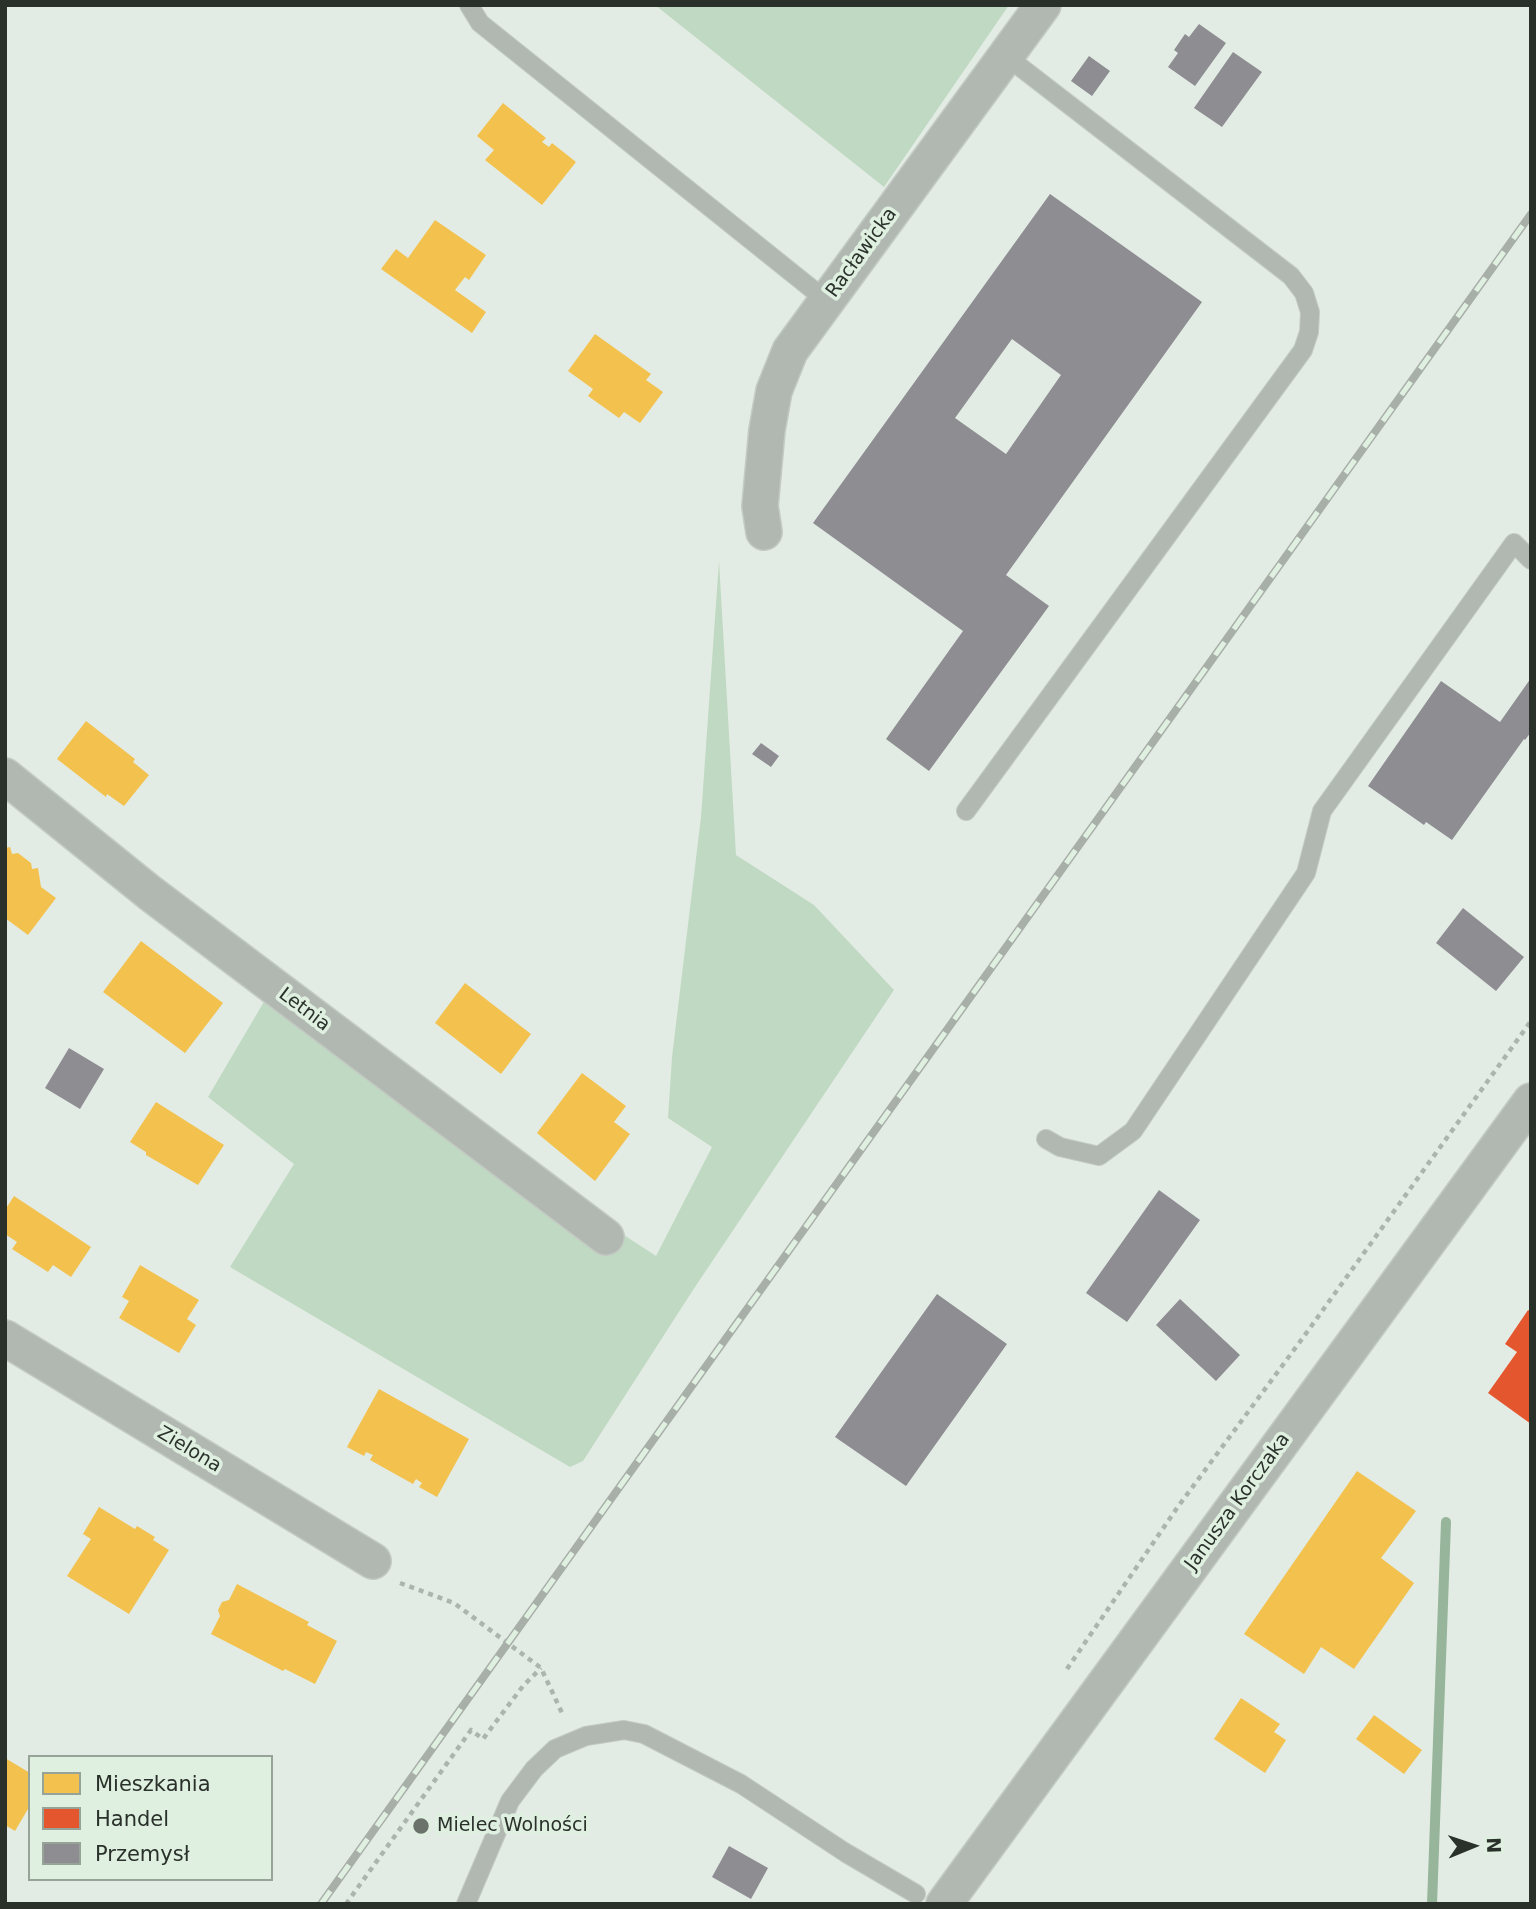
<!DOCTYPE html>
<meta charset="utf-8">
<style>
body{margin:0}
#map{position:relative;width:1536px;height:1909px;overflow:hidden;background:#e3ece4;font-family:"DejaVu Sans",sans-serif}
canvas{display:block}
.frame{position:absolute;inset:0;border:7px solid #2a302a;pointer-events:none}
.legend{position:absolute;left:28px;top:1755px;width:245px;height:126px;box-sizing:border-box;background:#dff0e1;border:2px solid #97a398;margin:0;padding:9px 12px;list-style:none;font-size:21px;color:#2a302a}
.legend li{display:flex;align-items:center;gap:14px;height:35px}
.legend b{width:35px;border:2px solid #97a398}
.north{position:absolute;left:1438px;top:1811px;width:70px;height:70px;-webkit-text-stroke:5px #dff0e1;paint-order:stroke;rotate:88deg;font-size:19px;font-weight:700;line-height:28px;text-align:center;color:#2a302a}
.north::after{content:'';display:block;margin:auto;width:24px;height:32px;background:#2a302a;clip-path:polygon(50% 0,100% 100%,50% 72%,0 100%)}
</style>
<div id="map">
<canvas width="1536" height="1909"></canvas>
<div class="frame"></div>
<ul class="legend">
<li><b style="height:19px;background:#f2c14e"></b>Mieszkania</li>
<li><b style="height:19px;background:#e4572e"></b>Handel</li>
<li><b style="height:19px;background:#8d8d92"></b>Przemysł</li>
</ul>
<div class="north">N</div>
</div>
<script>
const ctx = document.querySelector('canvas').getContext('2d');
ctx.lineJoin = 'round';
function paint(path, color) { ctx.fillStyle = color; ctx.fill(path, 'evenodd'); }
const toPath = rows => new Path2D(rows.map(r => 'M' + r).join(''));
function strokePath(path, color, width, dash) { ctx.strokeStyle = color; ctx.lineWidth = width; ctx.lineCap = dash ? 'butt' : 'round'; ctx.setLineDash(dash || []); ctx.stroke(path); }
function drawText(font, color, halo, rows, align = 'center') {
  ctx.font = font + ' "DejaVu Sans",sans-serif'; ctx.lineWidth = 7; ctx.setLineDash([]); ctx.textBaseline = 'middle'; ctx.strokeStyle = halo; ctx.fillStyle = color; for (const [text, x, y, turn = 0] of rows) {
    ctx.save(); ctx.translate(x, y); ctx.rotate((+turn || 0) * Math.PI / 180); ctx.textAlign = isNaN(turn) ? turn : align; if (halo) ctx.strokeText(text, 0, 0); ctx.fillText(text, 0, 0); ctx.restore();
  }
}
paint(toPath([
 [655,5,1009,5,884,187],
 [719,561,736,855,814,905,894,990,693,1290,583,1461,570,1467,230,1267,294,1164,208,1097,265,1000,656,1256,712,1147,668,1118,672,1057,701,817]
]), '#c0d9c2');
paint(toPath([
 [503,103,546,138,542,142,549,147,552,143,576,162,542,205,485,160,494,150,477,136],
 [435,220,486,255,469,280,465,277,455,290,486,312,472,333,381,269,396,249,408,258],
 [595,334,651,374,646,380,663,392,640,423,624,412,619,418,588,396,593,389,568,371],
 [86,721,135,759,133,762,149,775,124,806,107,794,106,797,57,759],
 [10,847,12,854,18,853,31,863,32,869,38,868,41,887,56,898,28,935,5,918,5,848],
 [141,941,223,1003,185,1053,103,992],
 [465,983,531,1034,501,1074,435,1023],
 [582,1073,626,1106,614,1122,630,1134,595,1181,537,1133],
 [156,1102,224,1145,198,1185,146,1155,146,1152,130,1142],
 [14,1196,91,1247,71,1277,53,1265,48,1272,12,1249,17,1242,5,1234,5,1210],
 [140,1265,199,1300,187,1319,196,1325,179,1353,119,1318,129,1301,122,1297],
 [379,1389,469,1439,437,1497,419,1487,422,1483,416,1479,413,1484,370,1460,373,1455,366,1452,364,1456,347,1447],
 [1357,1471,1416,1511,1381,1558,1414,1583,1354,1669,1321,1647,1304,1674,1244,1634],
 [99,1507,135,1529,137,1526,155,1537,153,1540,169,1550,129,1614,67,1576,91,1539,83,1534],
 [237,1584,309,1622,307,1625,337,1641,315,1684,285,1669,283,1671,211,1634,220,1616,218,1610,222,1602,229,1600],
 [1241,1698,1280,1724,1274,1732,1286,1740,1265,1773,1214,1739],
 [1374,1715,1422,1750,1404,1774,1356,1739],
 [5,1758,30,1773,30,1810,28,1809,15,1831,5,1825]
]), '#f2c14e');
paint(toPath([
 [1528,1310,1531,1312,1531,1424,1488,1393,1517,1352,1505,1344]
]), '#e4572e');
paint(toPath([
 [1199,24,1226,43,1195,86,1168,67,1178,53,1174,50,1185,34,1189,37],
 [1233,52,1262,72,1222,127,1194,108],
 [1089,56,1110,71,1092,96,1071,81],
 [1050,194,1202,302,1006,575,1049,606,929,771,886,739,963,631,813,523],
 [1012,339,1061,375,1006,454,955,418],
 [1531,678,1531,732,1525,740,1524,739,1452,840,1426,822,1424,825,1368,786,1441,681,1500,722],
 [761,743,779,756,771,767,752,754],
 [1463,908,1524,957,1496,991,1436,943],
 [69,1048,104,1069,80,1109,45,1088],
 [1159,1190,1200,1220,1127,1322,1086,1293],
 [937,1294,1007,1344,906,1486,835,1437],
 [1180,1299,1240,1355,1216,1381,1156,1325],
 [729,1846,768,1868,751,1899,712,1877]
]), '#8d8d92');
strokePath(toPath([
 [1432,1904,1446,1522]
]), '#96b59a', 10);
const service = toPath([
 [469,5,480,23,827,301],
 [966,811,1303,350,1309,332,1310,312,1304,293,1291,276,1006,56],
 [1046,1139,1060,1147,1099,1156,1133,1131,1306,873,1322,811,1514,543,1531,560],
 [466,1904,510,1801,534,1769,555,1749,586,1736,624,1730,644,1734,741,1784,846,1853,916,1894]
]);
const minor = toPath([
 [764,532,760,506,767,430,774,391,790,351,1043,5],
 [5,776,150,893,606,1237],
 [5,1338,373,1561],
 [944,1904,1531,1101]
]);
strokePath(service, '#c3c9c3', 20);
strokePath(minor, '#c3c9c3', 38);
strokePath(toPath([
 [400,1583,454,1603,541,1668,563,1715],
 [1067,1669,1177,1508,1302,1339,1531,1021],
 [346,1904,471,1730,483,1739,523,1686,541,1668]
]), '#adb3ae', 4.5, [5, 5]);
strokePath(service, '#b1b8b2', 18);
strokePath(minor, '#b1b8b2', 35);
const rail = toPath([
 [321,1904,1531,214]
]);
strokePath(rail, '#a8aea8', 8);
strokePath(rail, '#dff0e1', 5, [16]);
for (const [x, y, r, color] of [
 [421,1826,9,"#6b726b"]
]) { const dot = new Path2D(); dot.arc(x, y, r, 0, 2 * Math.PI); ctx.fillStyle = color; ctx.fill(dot); strokePath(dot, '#dff0e1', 2.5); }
drawText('19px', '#2a302a', '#dff0e1', [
 ["Racławicka",862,253,-54],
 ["Letnia",304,1010,37],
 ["Zielona",189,1450,31],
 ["Janusza Korczaka",1238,1502,-54]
]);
drawText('19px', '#2a302a', '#dff0e1', [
 ["Mielec Wolności",437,1826]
], 'left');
</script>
